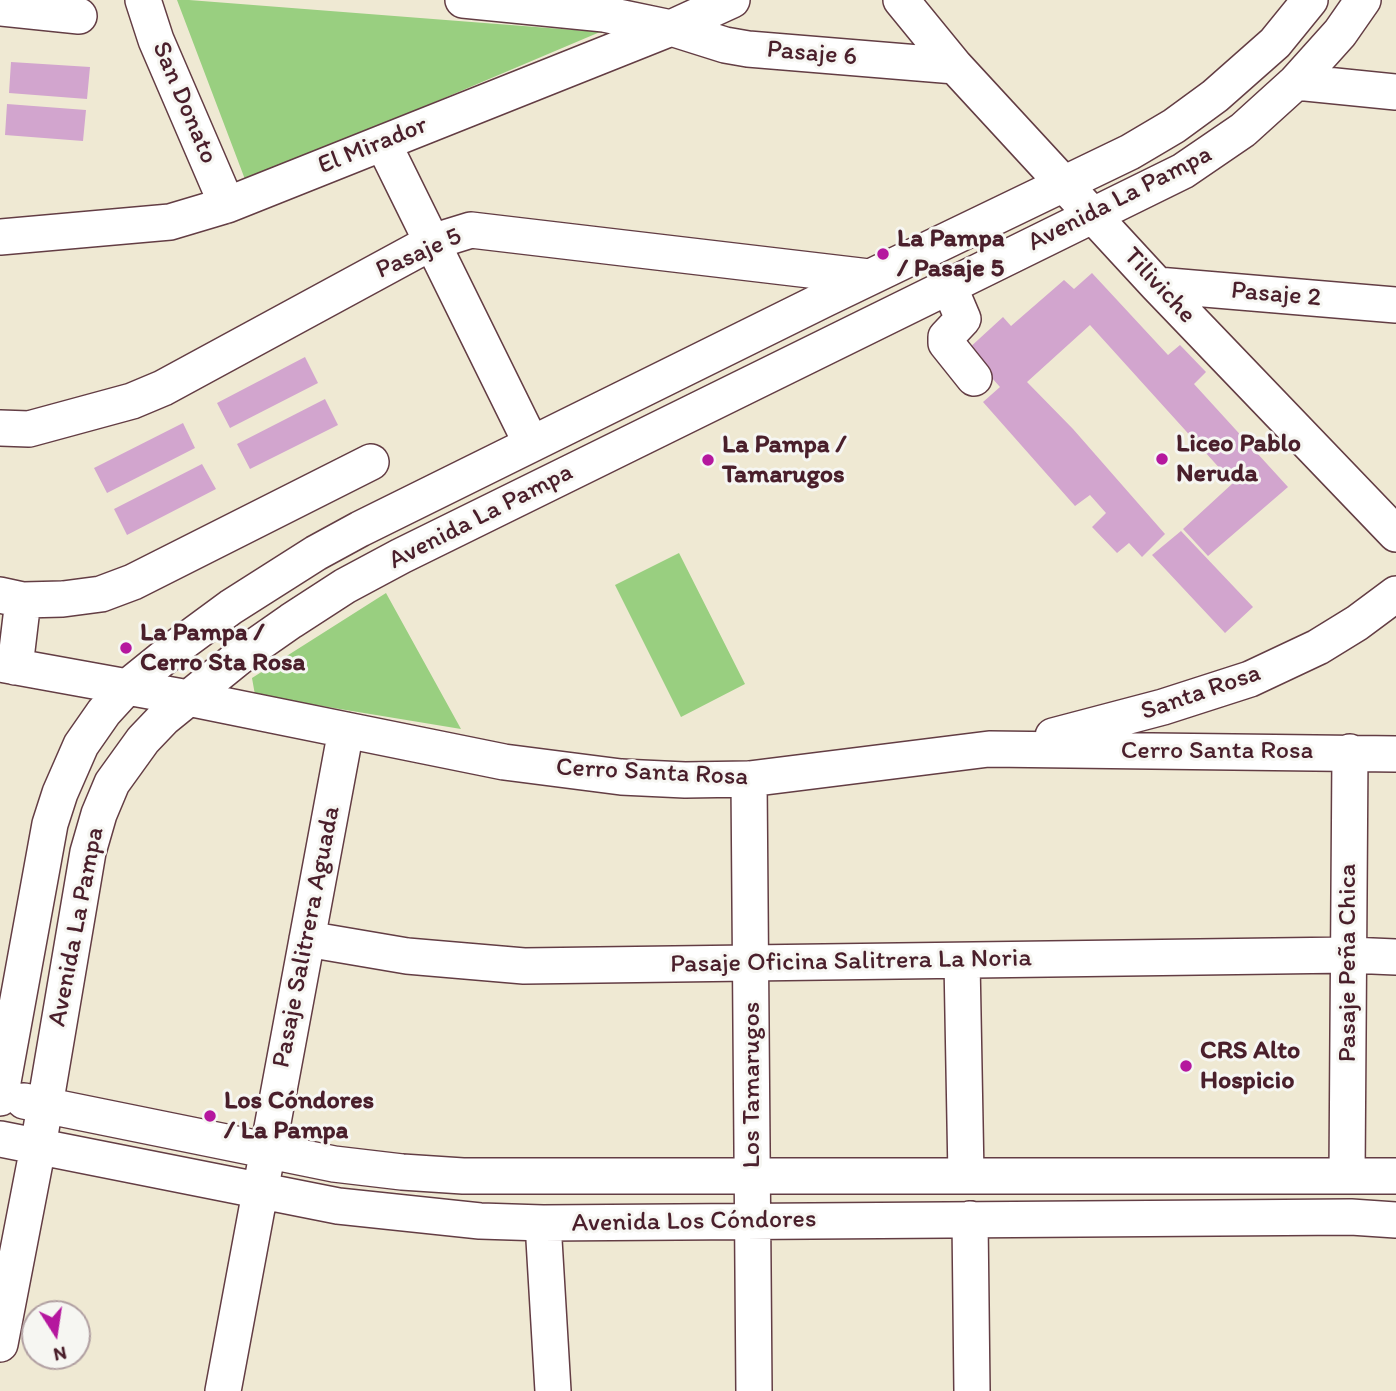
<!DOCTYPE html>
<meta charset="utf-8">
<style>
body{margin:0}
#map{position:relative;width:1396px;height:1391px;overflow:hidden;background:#efe9d3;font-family:Itim,sans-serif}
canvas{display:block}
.north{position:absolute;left:21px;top:1300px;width:70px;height:70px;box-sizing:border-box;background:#f6f6f2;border:2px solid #b1a0a2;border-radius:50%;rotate:168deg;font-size:19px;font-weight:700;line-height:28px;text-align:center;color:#4a1f2b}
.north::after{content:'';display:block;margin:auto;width:24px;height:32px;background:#b5179e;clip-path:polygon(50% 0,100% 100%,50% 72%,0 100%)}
</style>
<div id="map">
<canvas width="1396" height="1391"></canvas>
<div class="north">N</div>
</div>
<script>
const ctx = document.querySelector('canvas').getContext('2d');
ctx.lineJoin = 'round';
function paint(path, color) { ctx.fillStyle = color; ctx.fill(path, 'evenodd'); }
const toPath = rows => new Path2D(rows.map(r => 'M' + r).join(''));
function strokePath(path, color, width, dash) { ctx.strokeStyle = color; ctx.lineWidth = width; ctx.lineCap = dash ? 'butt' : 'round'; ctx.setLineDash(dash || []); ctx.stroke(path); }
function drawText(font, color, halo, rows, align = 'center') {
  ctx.font = font + ' Itim,sans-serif'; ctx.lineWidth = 6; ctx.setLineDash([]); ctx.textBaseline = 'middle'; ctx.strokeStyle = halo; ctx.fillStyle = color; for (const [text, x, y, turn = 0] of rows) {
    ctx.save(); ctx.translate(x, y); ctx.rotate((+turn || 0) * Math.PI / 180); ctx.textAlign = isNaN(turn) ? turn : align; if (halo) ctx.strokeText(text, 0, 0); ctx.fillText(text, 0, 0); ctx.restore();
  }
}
paint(toPath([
 [177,0,189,0,600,32,246,182],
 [679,553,745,684,681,717,615,585],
 [386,593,461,729,255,695,252,678]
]), '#99cf80');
paint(toPath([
 [11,62,90,67,87,99,9,93],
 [7,104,86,110,83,141,5,135],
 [1092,273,1168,355,1180,345,1206,372,1194,384,1288,487,1208,556,1183,529,1233,483,1090,325,1027,382,1073,429,1165,534,1142,557,1129,543,1117,553,1092,527,1106,513,1090,495,1075,506,983,402,1000,387,967,350,1003,317,1011,326,1064,280,1074,289],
 [305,357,318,383,230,428,217,403],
 [325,399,338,425,250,469,237,444],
 [183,423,195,448,107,493,94,468],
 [202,464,216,489,127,535,114,509],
 [1181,531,1253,607,1225,633,1152,555]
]), '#d2a5ce');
const minor = toPath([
 [143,0,156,40,227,205],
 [463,0,604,14,671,28,725,45,748,49,955,66],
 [901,0,955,66,1157,285,1396,534],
 [0,8,79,16],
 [1296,82,1396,92],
 [383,143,531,443],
 [0,237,170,222,227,205,671,28,732,0],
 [1157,285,1396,305],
 [949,286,963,319,946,337,946,343,974,378],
 [0,428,29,429,132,401,163,388,432,242,471,230,869,277],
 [0,595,23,600,15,667],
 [23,600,63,599,101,594,133,582,371,462],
 [0,664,188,698,504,762,621,777,685,780,749,779,989,749,1396,754],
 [1053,736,1163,707,1250,679,1318,647,1357,623,1396,594],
 [749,779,754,1391],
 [307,939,407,956,524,966,1349,955,1396,957],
 [962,961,966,1176],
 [0,1098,50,824,60,793,81,745,104,712,126,688,178,646,231,607,316,553,360,529,825,299,1130,152,1174,126,1215,96,1275,43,1310,0],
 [24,1101,334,1164,402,1172,463,1176,1396,1176],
 [0,1139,338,1206,480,1221,543,1223,1351,1217,1396,1220],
 [1347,1175,1350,752],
 [970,1219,972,1391],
 [543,1223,553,1391],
 [0,1344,38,1147,88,852,99,814,112,783,143,740,164,718,238,658,291,621,345,586,401,556,1183,171,1243,130,1296,82,1340,33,1363,0],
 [223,1391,346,730]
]);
strokePath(minor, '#633d44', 38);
strokePath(minor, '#fff', 35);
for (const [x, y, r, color] of [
 [883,254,7,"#b5179e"],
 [1162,459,7,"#b5179e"],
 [708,460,7,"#b5179e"],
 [126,648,7,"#b5179e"],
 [1186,1066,7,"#b5179e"],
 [210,1116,7,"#b5179e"]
]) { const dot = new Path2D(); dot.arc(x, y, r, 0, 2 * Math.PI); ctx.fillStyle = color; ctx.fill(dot); strokePath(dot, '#f6f6f2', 2.5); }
drawText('26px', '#4a1f2b', '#f6f6f2', [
 ["Pasaje 6",812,54,5],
 ["San Donato",184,103,67],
 ["El Mirador",373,146,-22],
 ["Avenida La Pampa",1120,199,-27],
 ["Pasaje 5",419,254,-24],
 ["Tiliviche",1159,286,47],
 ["Pasaje 2",1276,295,5],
 ["Avenida La Pampa",481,517,-27],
 ["Santa Rosa",1201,693,-19],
 ["Cerro Santa Rosa",1217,751],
 ["Cerro Santa Rosa",652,773,3],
 ["Avenida La Pampa",77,927,-79],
 ["Pasaje Salitrera Aguada",307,937,-79],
 ["Pasaje Oficina Salitrera La Noria",851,962,-1],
 ["Pasaje Peña Chica",1348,963,-90],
 ["Los Tamarugos",752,1085,-90],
 ["Avenida Los Cóndores",694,1222,-1]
]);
drawText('bold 26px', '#4a1f2b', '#f6f6f2', [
 ["La Pampa",897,239],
 ["/ Pasaje 5",897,269],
 ["Liceo Pablo",1176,444],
 ["Neruda",1176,474],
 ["La Pampa /",722,445],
 ["Tamarugos",722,475],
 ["La Pampa /",140,633],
 ["Cerro Sta Rosa",140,663],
 ["CRS Alto",1200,1051],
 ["Hospicio",1200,1081],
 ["Los Cóndores",224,1101],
 ["/ La Pampa",224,1131]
], 'left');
</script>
